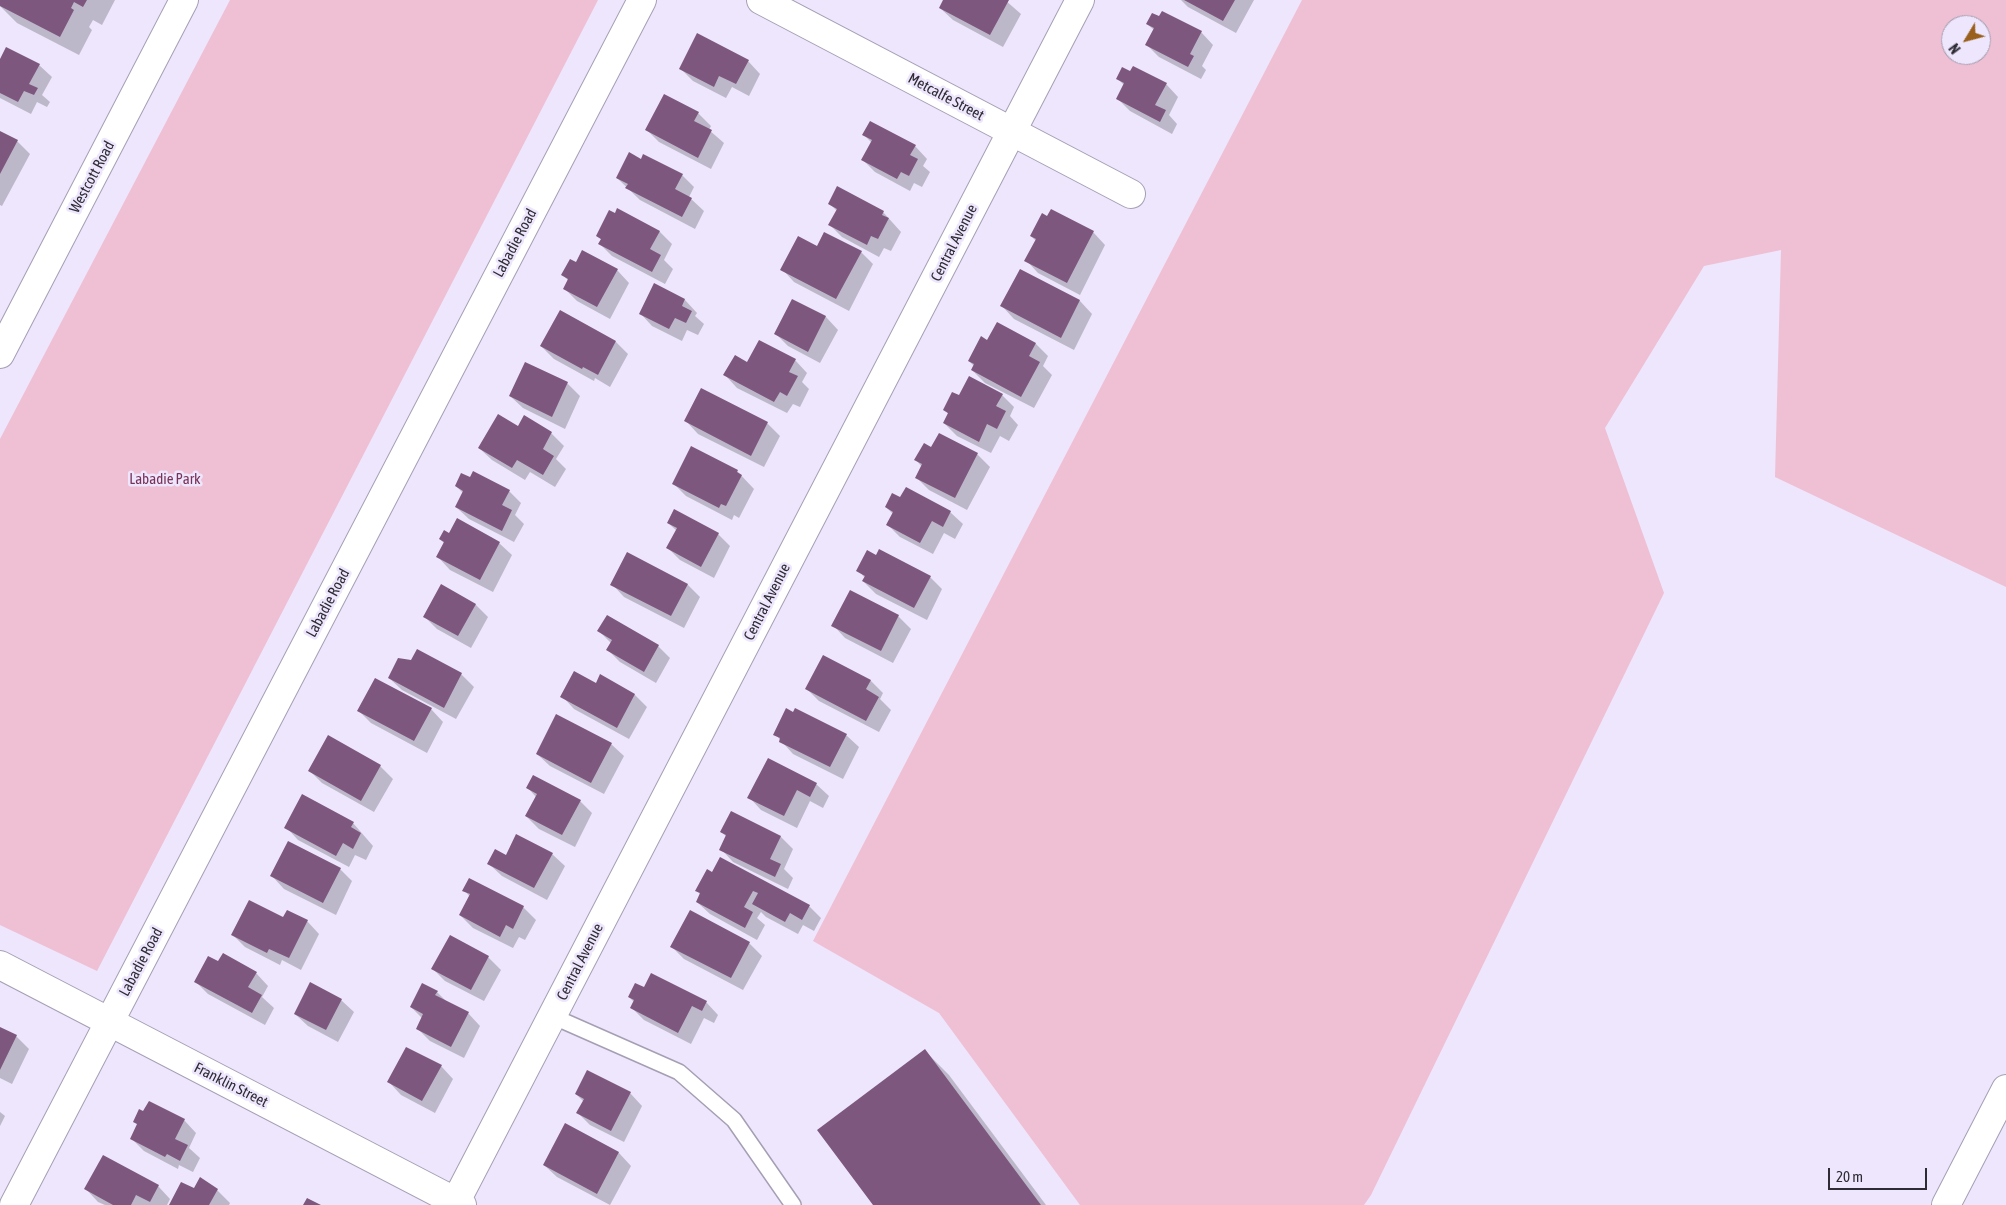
<!DOCTYPE html>
<style>
body{margin:0}
#map{position:relative;width:2006px;height:1205px;overflow:hidden;background:#ede6fc;font-family:"Asap Condensed",sans-serif}
canvas{display:block}
.north{position:absolute;left:1941px;top:15px;width:50px;height:50px;box-sizing:border-box;background:#ede6fc;border:1px solid #a19bac;border-radius:50%;rotate:233deg;font-size:14px;font-weight:700;line-height:20px;text-align:center;color:#2e2b34}
.north::after{content:'';display:block;margin:auto;width:18px;height:22px;background:#995f1d;clip-path:polygon(50% 0,100% 100%,50% 72%,0 100%)}
.scale{position:absolute;left:1828px;top:1168px;width:99px;height:22px;box-sizing:border-box;border:2px solid #2e2b34;border-top:0;padding-left:6px;font-size:15px;line-height:18px;white-space:nowrap;color:#2e2b34;-webkit-text-stroke:4px #ede6fc;paint-order:stroke}
</style>
<div id="map">
<canvas width="2006" height="1205"></canvas>
<div class="north">N</div>
<div class="scale">20 m</div>
</div>
<script>
const ctx = document.querySelector('canvas').getContext('2d');
ctx.lineJoin = 'round';
function paint(path, color) { ctx.fillStyle = color; ctx.fill(path, 'evenodd'); }
const toPath = rows => new Path2D(rows.map(r => 'M' + r).join(''));
function strokePath(path, color, width, dash) { ctx.strokeStyle = color; ctx.lineWidth = width; ctx.lineCap = dash ? 'butt' : 'round'; ctx.setLineDash(dash || []); ctx.stroke(path); }
function drawText(font, color, halo, rows, align = 'center') {
  ctx.font = font + ' "Asap Condensed",sans-serif'; ctx.lineWidth = 5; ctx.setLineDash([]); ctx.textBaseline = 'middle'; ctx.strokeStyle = halo; ctx.fillStyle = color; for (const [text, x, y, turn = 0] of rows) {
    ctx.save(); ctx.translate(x, y); ctx.rotate((+turn || 0) * Math.PI / 180); ctx.textAlign = isNaN(turn) ? turn : align; if (halo) ctx.strokeText(text, 0, 0); ctx.fillText(text, 0, 0); ctx.restore();
  }
}
paint(toPath([
 [230,0,598,0,97,971,0,925,0,439],
 [1302,0,2006,0,2006,587,1775,477,1781,250,1704,266,1605,428,1664,593,1371,1195,1364,1205,1080,1205,939,1013,813,941],
 [1951,25,1981,25,1981,55,1951,55]
]), '#efbfd4');
paint(toPath([
 [1,0,115,0,102,25,93,20,89,27,92,30,79,55,17,23,0,6],
 [944,0,1005,0,1021,14,1003,47,953,20,940,8],
 [1181,0,1254,0,1236,33,1188,7],
 [1147,24,1201,32,1213,45,1202,66,1206,70,1201,79,1159,57,1146,44,1154,30],
 [748,61,760,74,749,96,732,87,726,98,693,81,680,68],
 [0,62,39,65,52,77,42,95,50,102,47,107,37,102,31,114,0,98],
 [1117,78,1166,84,1178,97,1169,115,1177,124,1172,134,1130,111,1118,99,1124,85],
 [698,113,711,126,709,130,724,143,711,169,659,142,647,130],
 [0,132,17,141,30,154,2,206,0,205],
 [864,135,915,146,927,159,923,166,930,172,922,187,914,183,910,191,875,172,863,160,872,143],
 [642,160,682,175,694,187,689,197,704,211,695,229,640,200,617,178],
 [830,204,883,212,901,232,891,251,884,248,879,257,842,237,830,225,837,211],
 [1048,218,1093,232,1105,245,1080,295,1038,273,1026,260,1036,241,1031,236],
 [660,232,672,244,664,260,673,269,665,284,612,256,600,244,602,240,597,236],
 [817,248,861,252,873,264,849,311,794,282,782,269],
 [577,264,617,270,629,283,610,319,577,301,565,289,569,281,563,275],
 [1020,270,1080,301,1092,314,1074,350,1014,319,1002,306],
 [654,285,685,300,697,313,695,316,704,324,698,335,687,330,682,341,652,326,640,313],
 [792,301,826,317,838,330,820,363,788,346,775,333],
 [988,341,1036,344,1048,356,1043,366,1052,375,1034,408,985,383,972,370,974,366,969,361],
 [616,342,628,354,610,387,595,378,594,381,554,359,541,346],
 [795,360,807,373,802,382,809,389,800,407,793,404,787,413,737,388,725,375,748,363],
 [526,364,567,383,580,396,565,429,523,408,510,396],
 [702,389,767,423,780,436,764,467,698,434,686,421],
 [1002,395,1014,407,1010,416,1018,425,1009,441,1000,436,991,453,957,436,944,423,949,414,944,410,960,397],
 [524,417,551,433,564,446,556,459,566,469,555,487,530,472,525,480,492,460,479,448,518,427],
 [939,434,977,454,990,467,967,510,929,490,917,478,922,467,916,460,932,448],
 [737,471,754,489,739,518,734,515,732,520,686,496,674,484],
 [456,486,509,491,521,503,515,515,524,524,514,542,469,519,456,507,463,493],
 [886,507,950,512,963,524,955,539,944,533,933,554,900,537,888,525,893,514],
 [668,523,718,534,730,546,714,578,680,560,668,548,677,531],
 [449,534,499,543,512,555,493,592,450,570,438,557,445,544,440,539],
 [858,570,930,577,942,589,927,620,876,594,863,581,865,578],
 [612,584,688,585,700,597,684,628,624,597],
 [442,586,476,605,488,617,471,648,437,629,425,617],
 [850,591,898,616,911,629,893,663,845,638,833,625],
 [599,631,658,646,670,658,656,683,620,662,608,650,611,643],
 [823,656,871,681,883,693,880,699,891,710,879,732,819,701,807,689],
 [461,674,474,687,456,719,402,690,389,678],
 [601,676,635,695,647,707,629,739,574,709,562,696,596,685],
 [431,709,443,722,427,753,371,723,359,711],
 [775,734,846,735,859,747,843,779,793,754],
 [329,737,380,766,393,779,374,812,322,783,310,771],
 [611,744,624,756,604,794,550,766,537,754],
 [816,784,829,796,823,808,810,801,797,828,761,810,749,797],
 [528,788,580,801,592,813,575,847,539,829,526,816,536,797],
 [732,812,781,837,793,849,784,869,793,878,788,889,733,862,721,849,727,837,721,832],
 [353,823,373,846,366,860,355,855,349,867,298,840,286,827],
 [552,854,565,866,547,900,502,876,489,864,506,856],
 [340,869,352,881,336,915,284,889,272,876],
 [708,871,809,906,821,918,814,931,803,925,798,934,766,917,761,912,757,918,765,925,757,940,710,914,697,902,701,895,697,891],
 [464,890,523,907,536,920,525,940,519,937,513,948,473,928,460,915,470,897],
 [284,918,307,921,319,934,301,970,282,960,280,965,245,947,233,935],
 [749,943,762,956,743,990,684,959,672,947],
 [488,957,501,970,484,1001,445,981,433,969],
 [219,963,256,973,268,986,262,997,274,1008,265,1025,208,994,195,981],
 [644,989,706,1002,718,1015,714,1023,704,1018,691,1044,644,1020,631,1007,634,1002,629,997],
 [437,992,448,1003,468,1013,480,1026,464,1058,430,1041,417,1028,422,1018,411,1007],
 [341,1000,354,1012,338,1042,308,1026,295,1014],
 [0,1028,16,1036,29,1049,12,1084,0,1078],
 [925,1051,949,1075,1046,1205,874,1205],
 [441,1066,453,1079,435,1113,401,1095,389,1082],
 [630,1093,642,1106,624,1142,590,1125,578,1113,584,1102,576,1094],
 [0,1112,5,1116,0,1126],
 [184,1120,196,1133,189,1148,200,1158,193,1172,179,1165,178,1169,144,1151,131,1138,138,1125,134,1121],
 [566,1125,619,1153,631,1166,610,1205,557,1177,544,1165],
 [200,1179,217,1190,230,1203,229,1205,170,1205,194,1190],
 [158,1186,170,1199,167,1205,105,1205,98,1202,86,1189]
]), '#0003');
paint(toPath([
 [0,0,87,0,83,7,74,2,71,8,74,10,60,37,0,6],
 [943,0,1009,0,990,35,939,8],
 [1184,0,1235,0,1223,21],
 [1162,11,1202,31,1190,54,1194,56,1188,67,1145,45,1154,28,1146,24,1152,13,1159,16],
 [697,33,749,60,736,84,719,76,714,87,679,69],
 [6,47,40,64,29,84,38,88,34,95,24,91,18,102,0,93,0,59],
 [1133,66,1167,83,1155,105,1166,110,1160,122,1116,99,1124,83,1116,79,1122,67,1130,71],
 [664,94,699,112,694,121,712,130,698,158,645,130],
 [870,121,916,145,910,155,918,159,909,176,901,172,897,179,861,160,872,140,862,135],
 [0,131,18,140,0,174],
 [629,152,641,159,643,154,683,174,675,189,692,198,682,217,625,188,628,184,616,178],
 [837,186,884,211,882,215,889,218,878,239,871,236,867,245,828,225,837,209,828,204],
 [617,208,660,231,650,249,661,255,652,272,598,244,601,239,596,236,609,210,615,213],
 [1051,209,1094,231,1067,283,1024,261,1036,239,1030,236,1042,213,1047,216],
 [824,232,862,251,836,299,780,270,798,236,817,246],
 [582,250,618,269,597,307,563,289,568,279,561,275,570,259,576,262],
 [1020,269,1080,300,1061,338,1000,306],
 [654,283,685,299,682,306,692,311,686,323,675,318,669,329,639,314],
 [792,299,826,316,808,352,774,334],
 [560,310,616,341,598,375,583,367,582,369,540,346],
 [997,322,1036,343,1029,356,1040,362,1021,397,971,370,974,364,968,361,981,336,987,340],
 [759,340,796,359,789,372,798,376,787,396,780,392,774,402,723,375,735,355,747,362],
 [525,362,568,382,552,417,509,396],
 [969,376,1003,394,996,406,1006,411,997,429,987,424,979,442,943,423,948,413,943,410,952,392,959,395],
 [701,388,768,422,751,456,684,421],
 [498,414,518,426,524,415,552,432,543,449,554,456,543,475,517,460,512,468,478,448],
 [939,433,978,453,955,498,915,478,922,464,914,460,924,443,931,447],
 [691,446,738,470,737,472,742,475,726,506,721,504,719,508,672,484],
 [473,471,510,490,502,505,512,510,502,531,455,507,463,491,455,486,461,473,470,477],
 [906,487,951,511,943,527,932,521,920,543,886,525,893,512,885,507,892,493,900,497],
 [674,509,719,533,701,567,666,548,677,528,667,523],
 [457,518,500,542,480,580,436,557,444,542,439,539,444,530,449,533],
 [879,549,931,576,914,608,862,581,865,576,856,571,867,550,876,555],
 [627,552,688,584,671,616,610,585],
 [441,584,476,604,458,636,423,617],
 [850,590,899,615,881,651,831,626],
 [607,615,659,645,644,672,606,650,612,640,597,631],
 [417,649,462,673,444,708,388,678,398,658,411,660],
 [823,655,871,680,866,689,879,697,866,721,805,689],
 [574,671,596,683,600,674,635,694,617,728,560,697],
 [375,678,432,708,414,741,357,711],
 [786,708,793,712,795,708,847,734,830,767,779,742,780,738,773,735],
 [556,714,612,743,591,783,536,754],
 [328,735,381,765,361,801,308,771],
 [768,758,817,783,810,797,797,790,784,816,747,798],
 [533,775,581,800,562,835,525,816,537,794,526,788],
 [302,794,354,822,351,827,361,833,353,849,343,843,336,856,284,828],
 [731,811,781,836,770,859,781,864,775,877,719,850,726,835,720,832],
 [516,834,553,853,534,888,487,864,495,849,506,855],
 [288,841,341,868,323,903,270,876],
 [720,857,810,905,802,920,790,913,785,922,752,904,758,893,753,891,744,907,753,912,745,928,696,902,700,893,695,891,707,869,712,872],
 [469,878,524,906,513,929,506,925,500,937,459,915,470,894,462,891],
 [249,900,283,917,287,910,308,920,289,958,269,949,267,953,231,935],
 [690,910,750,942,731,978,670,947],
 [450,935,489,956,471,990,431,969],
 [223,953,257,972,248,987,262,995,252,1013,194,982,208,956,218,961],
 [651,973,707,1001,702,1011,692,1006,678,1033,630,1008,634,1000,628,997,635,983,644,987],
 [310,982,342,999,326,1030,294,1014],
 [422,983,438,991,435,995,469,1012,451,1047,416,1029,423,1014,410,1007],
 [0,1027,17,1035,0,1070],
 [406,1047,442,1065,422,1101,387,1082],
 [925,1049,1041,1205,873,1205,817,1130],
 [587,1070,631,1092,611,1131,576,1113,584,1099,575,1094],
 [149,1101,185,1119,175,1139,188,1145,180,1161,167,1154,165,1157,130,1139,137,1124,133,1122,139,1109,143,1111],
 [565,1123,619,1152,597,1194,543,1165],
 [103,1155,159,1185,150,1202,136,1195,131,1205,113,1205,84,1189],
 [200,1177,218,1189,209,1205,169,1205,181,1182,194,1188],
 [307,1198,321,1205,303,1205]
]), '#7e577f');
const lane = toPath([
 [552,1016,679,1072,734,1120,793,1205]
]);
const street = toPath([
 [761,0,1131,194],
 [0,354,184,0],
 [0,965,462,1205],
 [14,1205,642,0],
 [454,1205,1080,0],
 [1946,1205,2006,1089]
]);
strokePath(lane, '#a69fb4', 18);
strokePath(street, '#a69fb4', 30);
strokePath(lane, '#fff', 15);
strokePath(street, '#fff', 28);
drawText('15px', '#2e2b34', '#ede6fc', [
 ["Metcalfe Street",946,97,28],
 ["Westcott Road",92,177,-62],
 ["Labadie Road",515,243,-62],
 ["Central Avenue",954,243,-63],
 ["Central Avenue",767,602,-63],
 ["Labadie Road",328,603,-62],
 ["Labadie Road",141,962,-62],
 ["Central Avenue",580,962,-63],
 ["Franklin Street",231,1085,27]
]);
drawText('15px', '#7a3358', '#ede6fc', [
 ["Labadie Park",165,479]
]);
</script>
